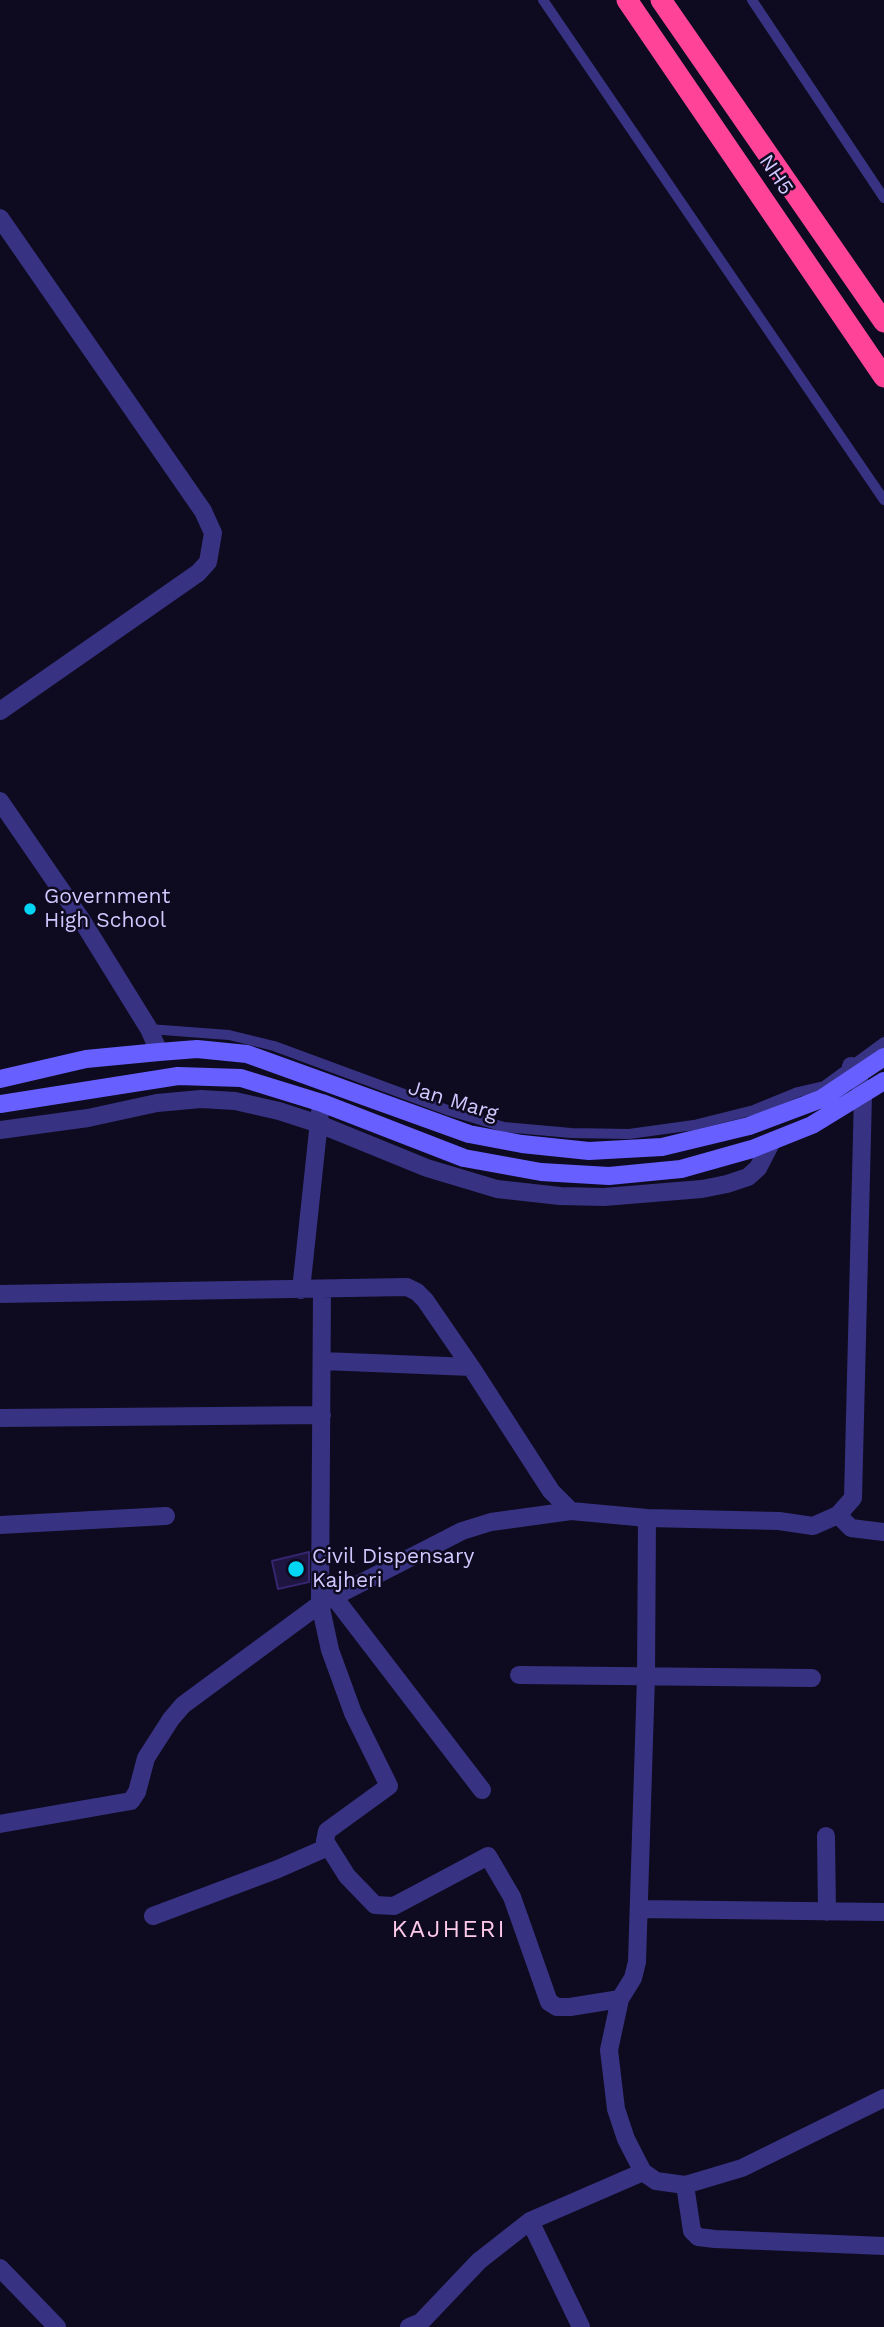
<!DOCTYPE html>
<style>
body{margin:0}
canvas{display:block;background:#0e0a1f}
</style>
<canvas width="884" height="2327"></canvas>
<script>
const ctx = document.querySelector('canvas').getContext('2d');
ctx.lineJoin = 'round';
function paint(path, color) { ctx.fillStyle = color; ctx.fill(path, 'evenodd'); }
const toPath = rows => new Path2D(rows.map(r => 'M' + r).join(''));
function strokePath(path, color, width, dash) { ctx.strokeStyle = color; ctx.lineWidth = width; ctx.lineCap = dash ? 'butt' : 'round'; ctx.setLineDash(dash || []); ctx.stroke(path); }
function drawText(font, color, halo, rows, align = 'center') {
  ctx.font = font + ' "Work Sans",sans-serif'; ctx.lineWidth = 5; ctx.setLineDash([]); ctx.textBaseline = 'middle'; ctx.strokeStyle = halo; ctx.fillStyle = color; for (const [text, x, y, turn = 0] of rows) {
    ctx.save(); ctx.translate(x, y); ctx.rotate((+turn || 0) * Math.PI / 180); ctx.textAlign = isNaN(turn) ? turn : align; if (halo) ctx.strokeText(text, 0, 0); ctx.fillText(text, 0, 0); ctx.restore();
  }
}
const building = toPath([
 [309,1552,309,1582,278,1589,272,1561,309,1552]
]);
paint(building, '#1f1541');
strokePath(building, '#36256f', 2);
strokePath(toPath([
 [543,0,884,500],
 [752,0,884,198],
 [149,1029,229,1035,274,1046,450,1111,504,1127,571,1133,629,1134,694,1125,754,1110,798,1092,824,1086,884,1042]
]), '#373281', 10);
strokePath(toPath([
 [0,218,203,511,213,533,208,562,198,573,0,711],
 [0,801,81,919,149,1029,159,1052],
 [0,1130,88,1118,157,1103,201,1099,235,1101,279,1111,319,1124,427,1168,497,1189,560,1196,604,1197,702,1189,727,1184,748,1177,758,1168,772,1141],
 [322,1289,320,1604,462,1531,491,1522,571,1511],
 [301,1290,320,1112],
 [0,1294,407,1287,417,1292,425,1300,471,1367,551,1491,571,1511,647,1518,779,1521,813,1526,838,1515,853,1498,863,1095,857,1074,851,1066],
 [323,1361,471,1367],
 [0,1418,322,1415],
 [838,1515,851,1528,884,1532],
 [647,1518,646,1677,637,1962,633,1978,620,1999,609,2050,616,2109,626,2139,643,2172,656,2181,685,2185,742,2168,884,2098],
 [0,1525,166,1516],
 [334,1597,482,1790],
 [519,1675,812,1678],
 [0,1824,131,1801,137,1792,146,1758,171,1719,183,1705,320,1604,330,1650,353,1713,389,1786,327,1831,325,1841,347,1876,375,1905,394,1906,488,1856,512,1897,549,2002,557,2007,570,2007,620,1999],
 [826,1836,827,1912],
 [639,1909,884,1912],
 [153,1916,278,1869,328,1847],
 [685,2185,692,2231,698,2237,715,2239,884,2246],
 [530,2221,581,2327],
 [0,2268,57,2327],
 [409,2327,421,2322,479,2261,530,2221,643,2172]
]), '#373281', 18);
strokePath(toPath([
 [0,1079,86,1059,159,1052,197,1049,247,1054,469,1134,522,1144,589,1151,662,1147,749,1126,821,1099,884,1057],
 [0,1104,178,1076,241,1078,322,1103,464,1158,541,1172,609,1176,681,1169,752,1149,812,1125,884,1081]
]), '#675fff', 18);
strokePath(toPath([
 [627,0,884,377],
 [661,0,884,322]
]), '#ff4398', 21);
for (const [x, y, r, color] of [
 [30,909,7,"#00d5f3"],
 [296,1569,9,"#00d5f3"]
]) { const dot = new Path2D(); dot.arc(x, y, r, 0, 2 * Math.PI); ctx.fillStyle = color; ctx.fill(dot); strokePath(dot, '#0e0a1f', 2.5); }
drawText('21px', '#d0c8ff', '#0e0a1f', [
 ["NH5",776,175,56],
 ["Jan Marg",453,1101,17]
]);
drawText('21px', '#d0c8ff', '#0e0a1f', [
 ["Government",44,897],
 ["High School",44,921],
 ["Civil Dispensary",312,1557],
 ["Kajheri",312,1581]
], 'left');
ctx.letterSpacing = '2px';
drawText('24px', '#ffcaea', '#0e0a1f', [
 ["KAJHERI",449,1930]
]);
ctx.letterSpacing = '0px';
</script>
